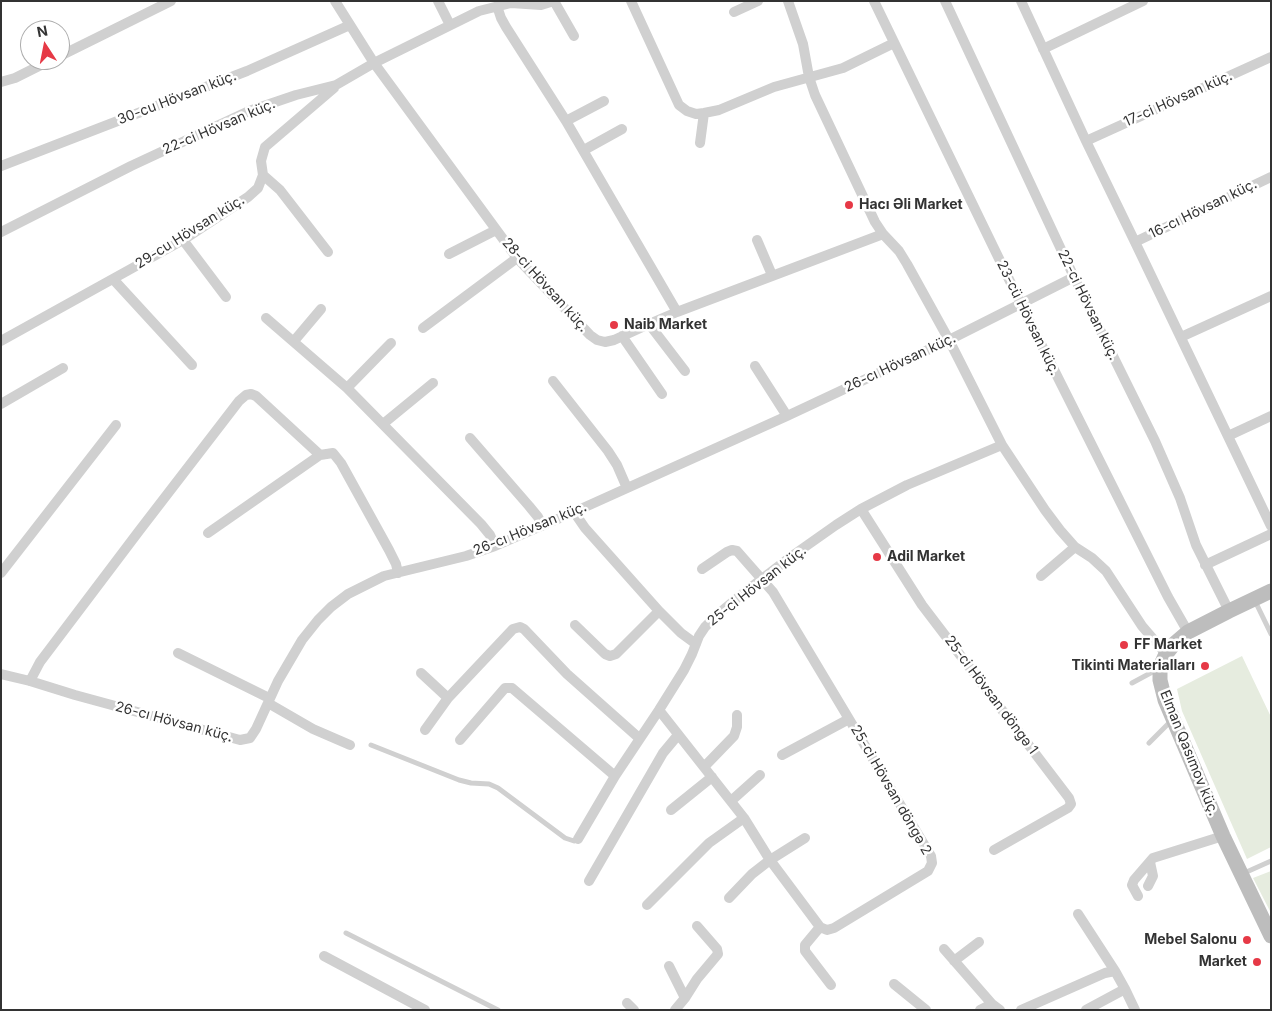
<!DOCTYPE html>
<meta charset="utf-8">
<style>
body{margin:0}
#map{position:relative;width:1272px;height:1011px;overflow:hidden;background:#fff;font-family:Inter,sans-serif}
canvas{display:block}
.frame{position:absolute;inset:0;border:2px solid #333;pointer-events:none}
.north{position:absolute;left:20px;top:20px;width:50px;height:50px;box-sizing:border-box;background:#fff;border:1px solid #adadad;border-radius:50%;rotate:349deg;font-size:14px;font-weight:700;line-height:20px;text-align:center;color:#333}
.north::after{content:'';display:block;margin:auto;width:18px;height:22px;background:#e63946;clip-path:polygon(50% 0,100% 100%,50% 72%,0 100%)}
</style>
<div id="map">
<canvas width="1272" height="1011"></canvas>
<div class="frame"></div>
<div class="north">N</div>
</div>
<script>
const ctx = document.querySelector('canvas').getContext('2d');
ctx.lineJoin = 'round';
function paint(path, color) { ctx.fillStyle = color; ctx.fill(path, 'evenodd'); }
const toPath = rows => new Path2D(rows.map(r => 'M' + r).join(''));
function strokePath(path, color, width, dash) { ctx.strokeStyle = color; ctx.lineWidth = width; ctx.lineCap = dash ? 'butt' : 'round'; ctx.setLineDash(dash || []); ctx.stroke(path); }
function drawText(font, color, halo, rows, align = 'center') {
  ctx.font = font + ' Inter,sans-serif'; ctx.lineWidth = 5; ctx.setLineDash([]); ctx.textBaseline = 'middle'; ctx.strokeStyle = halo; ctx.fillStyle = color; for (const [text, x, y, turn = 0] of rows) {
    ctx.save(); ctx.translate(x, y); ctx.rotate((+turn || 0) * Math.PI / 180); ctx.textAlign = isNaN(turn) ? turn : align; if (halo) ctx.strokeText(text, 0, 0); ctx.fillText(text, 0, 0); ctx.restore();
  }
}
paint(toPath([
 [1242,656,1271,717,1271,847,1247,859,1182,711,1177,689],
 [1271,871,1271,913,1253,878]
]), '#e6ecdf');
strokePath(toPath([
 [1255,601,1271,634],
 [1132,683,1158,669],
 [1149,743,1171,721],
 [371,745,459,780,471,783,489,784,498,788,565,838,574,841,578,839],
 [1242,874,1271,861],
 [346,933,498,1010]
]), '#d0d0d0', 5);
strokePath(toPath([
 [335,1,374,63,517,258,590,335,597,340,605,342,614,340,649,324,677,312,883,234],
 [438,1,450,25],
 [554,1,574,36],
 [631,1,679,105,687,111,696,114,704,113,719,110,774,87,843,68,894,43],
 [788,1,803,44,809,77,815,95,875,222,883,234,899,251,907,264,949,340,1002,445,1045,510,1060,530,1075,547,1092,558,1106,571,1142,626,1166,654],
 [874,1,1021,304,1168,597,1188,632],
 [945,1,1074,277,1155,441,1180,498,1196,545,1229,611],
 [1021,1,1086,141,1135,242,1271,526],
 [497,6,501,18,506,27,566,121,677,312],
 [734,12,758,1],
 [1043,49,1143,1],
 [60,56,171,1],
 [1,82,15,78,51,60],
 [566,121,604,101],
 [1086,141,1271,57],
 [700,143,704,113],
 [584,150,622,129],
 [1,166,247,71,350,25],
 [263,175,280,190,328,252],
 [1,232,131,166,249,111,296,95,336,85,374,63,479,11,511,3,541,5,554,1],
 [183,240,226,297],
 [757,240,772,275],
 [1135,242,1271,177],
 [449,254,496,230],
 [113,279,192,365],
 [266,318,347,388,481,524,490,535,495,546],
 [649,324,685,371],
 [423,328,517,258],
 [622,336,662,394],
 [1181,337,1271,296],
 [1,341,183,240,248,197,258,188,263,175,261,161,265,147,334,88],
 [294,341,321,309],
 [755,366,787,416],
 [553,381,608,451,617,465,627,488],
 [347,388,391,343],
 [1,404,63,368],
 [383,424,433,383],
 [1228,436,1271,416],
 [470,438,529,506,538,517,542,525],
 [861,509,922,605,1069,798,1071,804,1068,808,994,850],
 [574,512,585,528,659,611,681,633,696,644],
 [208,533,320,455,333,453,341,463,389,550,396,564,398,573],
 [1205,565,1271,534],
 [1,573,116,425],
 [1041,576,1075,547],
 [575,625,605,654,610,656,616,654,659,611],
 [178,653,269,698],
 [421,673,448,698],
 [1,674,30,681,75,695,240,740,250,738,256,729,278,681,302,640,318,620,331,607,348,594,384,576,466,556,495,546,574,512,787,416,949,340,1074,277],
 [30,681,40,662,139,531,239,401,246,395,251,394,256,396,320,455],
 [268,703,313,729,350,745],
 [659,710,744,818,770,860,820,927,827,930,834,928,928,871,932,863,931,856,773,592,737,551,732,550,727,552,702,569],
 [425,730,448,698,513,629,520,627,524,629,567,674,639,738],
 [460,740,505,688,512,688,615,776],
 [782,755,849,719],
 [704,767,734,736,737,727,737,715],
 [731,801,760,775],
 [671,810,712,777],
 [578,839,615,776,659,710,684,670,692,654,699,636,705,627,717,615,741,595,792,556,836,525,861,509,907,485,1002,445],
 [589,881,663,753,678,735],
 [1148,886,1153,876,1150,862],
 [1138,896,1132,885,1134,880,1153,858,1223,836],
 [729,898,752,874,770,860,805,838],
 [647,905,709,843,744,818],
 [1078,914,1115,971],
 [820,927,805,945,805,951,831,985],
 [944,949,992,1004,1000,1010],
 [324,956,425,1010],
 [954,961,979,942],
 [669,966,685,998],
 [894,984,926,1010],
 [627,1003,634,1010],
 [675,1010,685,998,697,979,718,954,717,949,697,926],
 [980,1010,992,1004],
 [1021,1010,1105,973,1115,971,1125,989,1135,1010],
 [1086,1010,1125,989]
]), '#d0d0d0', 10);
strokePath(toPath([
 [1271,591,1229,611,1188,632,1174,644,1166,654,1160,667,1160,680,1165,700,1223,836,1271,936]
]), '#bdbdbd', 15);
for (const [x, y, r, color] of [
 [849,205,5,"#e63946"],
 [614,325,5,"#e63946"],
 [877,557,5,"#e63946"],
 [1124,645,5,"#e63946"],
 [1205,666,5,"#e63946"],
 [1247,940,5,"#e63946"],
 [1257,962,5,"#e63946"]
]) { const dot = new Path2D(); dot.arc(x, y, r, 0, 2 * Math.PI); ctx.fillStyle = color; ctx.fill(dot); strokePath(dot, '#fff', 2); }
drawText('14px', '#333', '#fff', [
 ["30-cu Hövsan küç.",177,98,-21],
 ["17-ci Hövsan küç.",1178,99,-24],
 ["22-ci Hövsan küç.",219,127,-23],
 ["16-cı Hövsan küç.",1203,209,-26],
 ["29-cu Hövsan küç.",190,232,-32],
 ["28-ci Hövsan küç.",545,285,48],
 ["22-ci Hövsan küç.",1088,305,64],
 ["23-cü Hövsan küç.",1028,318,64],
 ["26-cı Hövsan küç.",900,363,-25],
 ["26-cı Hövsan küç.",530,529,-22],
 ["25-ci Hövsan küç.",757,586,-38],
 ["25-ci Hövsan döngə 1",991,695,53],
 ["26-cı Hövsan küç.",174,722,15],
 ["Elman Qasımov küç.",1189,753,68],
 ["25-ci Hövsan döngə 2",891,790,60]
]);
drawText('bold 14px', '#333', '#fff', [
 ["Hacı Əli Market",859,205],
 ["Naib Market",624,325],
 ["Adil Market",887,557],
 ["FF Market",1134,645],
 ["Tikinti Materialları",1195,666,"right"],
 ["Mebel Salonu",1237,940,"right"],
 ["Market",1247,962,"right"]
], 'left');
</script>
